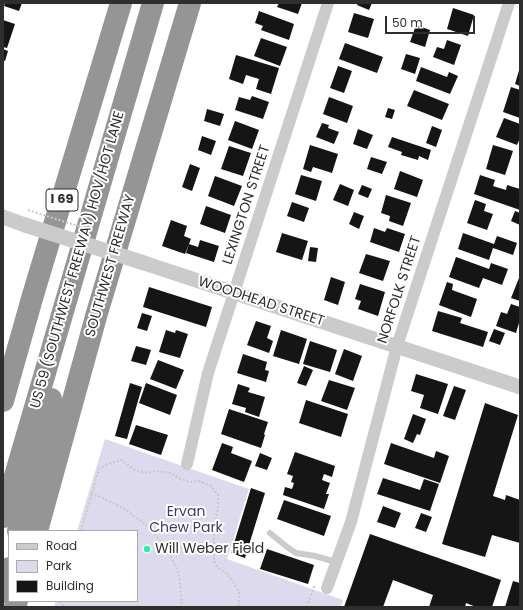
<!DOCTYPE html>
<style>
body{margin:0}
#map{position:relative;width:523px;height:610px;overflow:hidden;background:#fff;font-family:Poppins,sans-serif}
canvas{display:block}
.frame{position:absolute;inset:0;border:4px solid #2e2e2e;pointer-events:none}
.legend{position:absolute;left:8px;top:530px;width:130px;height:72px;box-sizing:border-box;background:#fff;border:1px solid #ababab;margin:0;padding:5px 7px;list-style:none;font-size:12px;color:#2e2e2e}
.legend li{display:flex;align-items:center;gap:8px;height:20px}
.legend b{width:20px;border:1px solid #ababab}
.scale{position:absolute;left:385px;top:16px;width:90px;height:18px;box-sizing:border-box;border:2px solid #2e2e2e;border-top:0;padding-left:5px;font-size:12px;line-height:14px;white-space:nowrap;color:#2e2e2e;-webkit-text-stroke:3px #fff;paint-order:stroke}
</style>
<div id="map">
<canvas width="523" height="610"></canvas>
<div class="frame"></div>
<ul class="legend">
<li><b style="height:5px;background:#cbcbcb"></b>Road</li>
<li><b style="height:11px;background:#dddaed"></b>Park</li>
<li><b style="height:11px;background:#151515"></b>Building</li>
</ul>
<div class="scale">50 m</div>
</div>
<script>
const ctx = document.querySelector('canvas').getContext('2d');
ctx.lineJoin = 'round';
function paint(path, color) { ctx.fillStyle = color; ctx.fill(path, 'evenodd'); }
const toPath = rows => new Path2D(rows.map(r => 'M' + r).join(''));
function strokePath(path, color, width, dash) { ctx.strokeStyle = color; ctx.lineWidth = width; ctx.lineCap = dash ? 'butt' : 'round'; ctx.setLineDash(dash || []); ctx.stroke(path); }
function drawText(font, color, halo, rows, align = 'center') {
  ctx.font = font + ' Poppins,sans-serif'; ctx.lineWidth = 4; ctx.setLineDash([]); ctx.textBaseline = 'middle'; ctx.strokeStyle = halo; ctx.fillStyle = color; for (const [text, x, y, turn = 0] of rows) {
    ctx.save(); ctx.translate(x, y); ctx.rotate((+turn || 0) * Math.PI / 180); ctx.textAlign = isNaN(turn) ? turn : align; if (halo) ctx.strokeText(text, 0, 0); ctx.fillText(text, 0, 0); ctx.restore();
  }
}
paint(toPath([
 [105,439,249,489,227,559,343,600,341,607,54,607,56,601,137,601,137,531,77,531]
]), '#dddaed');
paint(toPath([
 [5,3,22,3,19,11,4,6],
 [279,3,302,3,298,14,277,7],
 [358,3,372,3,369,10,357,5],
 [453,8,474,15,468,36,447,29],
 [259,11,294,24,289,40,261,30,263,26,255,23],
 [354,13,374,19,368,38,348,32],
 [3,20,15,24,7,48,3,47],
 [416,25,430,30,425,47,410,42],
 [261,38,287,47,280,66,254,56],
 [447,40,461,45,454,65,433,57,437,47,444,49],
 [345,43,383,57,377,73,339,59],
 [3,49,8,51,5,61,3,60],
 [406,54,420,58,415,74,401,69],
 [236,55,279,68,271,94,256,89,259,79,246,75,243,84,229,79],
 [338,66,352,71,344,93,330,88],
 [421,67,447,77,449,72,458,76,450,94,416,81],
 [520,67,520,86,515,84],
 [511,87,520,90,520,118,503,112],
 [414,90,449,104,442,120,407,106],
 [252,96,269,102,263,119,235,110,239,97,250,100],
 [329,97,353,106,347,123,323,114],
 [388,108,395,110,392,119,385,117],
 [207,109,224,114,220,126,204,121],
 [504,118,520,124,520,138,517,145,496,137],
 [235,121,259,130,252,149,228,140],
 [322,123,329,125,328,128,339,132,334,144,316,137],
 [432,126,442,130,436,147,426,143],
 [358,129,373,135,367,149,353,144],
 [202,136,216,141,211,155,198,150],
 [392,137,431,150,428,160,419,156,418,160,401,155,402,152,388,147],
 [310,145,338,154,332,173,313,167,311,172,303,169],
 [493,145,513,151,505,175,486,169],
 [229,146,251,153,243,176,221,169],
 [371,157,387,162,382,174,367,169],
 [190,164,200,168,192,191,182,187],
 [400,171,423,180,417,197,394,189],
 [301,175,322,181,316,201,295,194],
 [480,175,495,180,493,186,506,190,507,185,520,189,520,210,474,194],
 [215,176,242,186,234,206,208,196],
 [340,184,354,190,348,206,333,200],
 [362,185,372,189,368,198,358,194],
 [386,195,411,203,403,226,389,221,390,216,381,213],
 [475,200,486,204,484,211,493,214,487,230,467,223],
 [292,202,309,208,304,222,287,216],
 [206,206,231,215,225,233,200,224],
 [515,211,520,213,520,225,511,221],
 [354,212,364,216,359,229,349,224],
 [171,220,187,226,184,236,191,239,185,254,162,246],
 [374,228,385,232,387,228,405,234,399,252,370,242],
 [282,233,308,241,302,260,276,252],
 [463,233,494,244,497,236,517,243,513,255,493,248,489,260,458,249],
 [200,240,219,246,214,262,186,253,189,244,198,247],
 [310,247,318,248,316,262,308,261],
 [366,254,390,261,383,281,359,273],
 [456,257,489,269,491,263,508,269,502,285,483,278,479,288,449,277],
 [331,277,345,282,338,305,324,300],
 [519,278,520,278,520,301,511,298],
 [447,282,453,284,452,290,477,299,471,317,439,305],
 [360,284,385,292,378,316,358,309,361,301,355,299],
 [149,287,212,307,206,327,143,307],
 [511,304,520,307,520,323,519,323,516,333,496,326,501,312,507,314],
 [438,311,462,318,460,323,488,332,483,347,432,331],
 [142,313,152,316,147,331,137,328],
 [256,321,271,326,267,338,273,341,269,353,247,345],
 [494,329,505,333,500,345,489,341],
 [166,330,175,333,176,330,188,334,180,358,159,352],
 [281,330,307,339,299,364,273,356],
 [310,341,337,350,330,372,303,364],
 [136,346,151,350,146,365,131,361],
 [344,349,362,356,353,381,335,374],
 [243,354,267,362,265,370,269,371,266,382,237,373],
 [158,360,184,370,176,389,150,379],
 [304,366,313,370,306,386,297,383],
 [416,374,448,384,438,414,420,408,424,395,411,391],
 [329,380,355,388,347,410,321,401],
 [130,383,142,387,127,439,115,436],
 [146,383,177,395,170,415,139,403],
 [238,384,250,388,248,392,265,397,259,417,245,412,246,408,232,404],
 [454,386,466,390,455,420,443,416],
 [306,400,348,414,341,437,299,423],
 [485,403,518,415,493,496,505,500,506,495,520,500,520,543,492,535,485,557,442,544],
 [229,409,268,422,264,434,265,435,261,448,221,434],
 [413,414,426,419,420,435,417,434,413,443,404,439],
 [136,425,168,435,161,455,129,444],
 [222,443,233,447,231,453,252,461,244,482,212,470],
 [391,443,434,458,436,451,449,456,440,483,384,464],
 [295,452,335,466,332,477,324,474,322,480,330,483,326,494,329,494,324,509,283,495,285,487,292,489,294,483,291,482,293,476,287,474],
 [260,453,272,458,267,470,255,466],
 [383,478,420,490,424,479,439,484,430,511,377,494],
 [251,488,265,493,245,558,231,553],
 [284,500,331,516,324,536,277,519],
 [383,506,401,513,395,528,377,522],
 [421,513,432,517,426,532,415,528],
 [370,534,501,580,492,607,476,607,466,603,465,607,429,607,433,595,393,580,383,607,344,607],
 [267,549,314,565,308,584,260,569],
 [513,581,520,583,520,607,505,607]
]), '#151515');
strokePath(toPath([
 [91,493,111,502,126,510,145,524,159,539,171,557,179,574,181,594,182,607],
 [81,531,99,469,108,464,121,460,135,470,146,473,156,471,171,473,179,478,189,482,199,481,211,486,218,495,218,508,214,524,214,560,217,567,226,573,234,583,236,587,239,592,239,602,238,607],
 [61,601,61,603,64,607],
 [307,607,314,587,316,588]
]), '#c8c8c8', 2, [2, 2]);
strokePath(toPath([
 [270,533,287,547,296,553,315,556,336,562]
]), '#cbcbcb', 6);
strokePath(toPath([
 [187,464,208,373,328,3],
 [327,588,351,522,397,346,509,3]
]), '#cbcbcb', 12);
strokePath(toPath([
 [3,217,25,225],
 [144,263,520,387]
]), '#cbcbcb', 15);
strokePath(toPath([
 [3,401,33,295,121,3],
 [3,517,153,3],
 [18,531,51,399],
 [37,531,97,313,190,3],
 [3,592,9,568],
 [15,607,17,601]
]), '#959595', 22);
strokePath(toPath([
 [28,210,84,228]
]), '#c8c8c8', 2, [2, 2]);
strokePath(toPath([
 [25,225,144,263]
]), '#cbcbcb', 15);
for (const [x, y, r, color] of [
 [147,549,4,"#21f4a2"]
]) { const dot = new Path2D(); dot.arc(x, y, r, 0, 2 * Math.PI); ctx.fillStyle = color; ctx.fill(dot); strokePath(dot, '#fff', 1.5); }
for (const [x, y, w] of [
 [62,200,32]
]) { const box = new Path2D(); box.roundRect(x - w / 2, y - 11, w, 22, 3); ctx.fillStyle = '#fff'; ctx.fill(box); strokePath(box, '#2e2e2e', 1); }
drawText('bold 13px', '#2e2e2e', null, [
 ["I 69",62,200]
]);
drawText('14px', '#2e2e2e', '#fff', [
 ["LEXINGTON STREET",247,205,-72],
 ["US 59 (SOUTHWEST FREEWAY) HOV/HOT LANE",78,260,-74],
 ["SOUTHWEST FREEWAY",111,266,-74],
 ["NORFOLK STREET",400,290,-72],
 ["WOODHEAD STREET",261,302,18]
]);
drawText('14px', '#43386d', '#fff', [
 ["Ervan",186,512],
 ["Chew Park",186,528]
]);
drawText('14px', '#2e2e2e', '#fff', [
 ["Will Weber Field",155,549]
], 'left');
</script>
